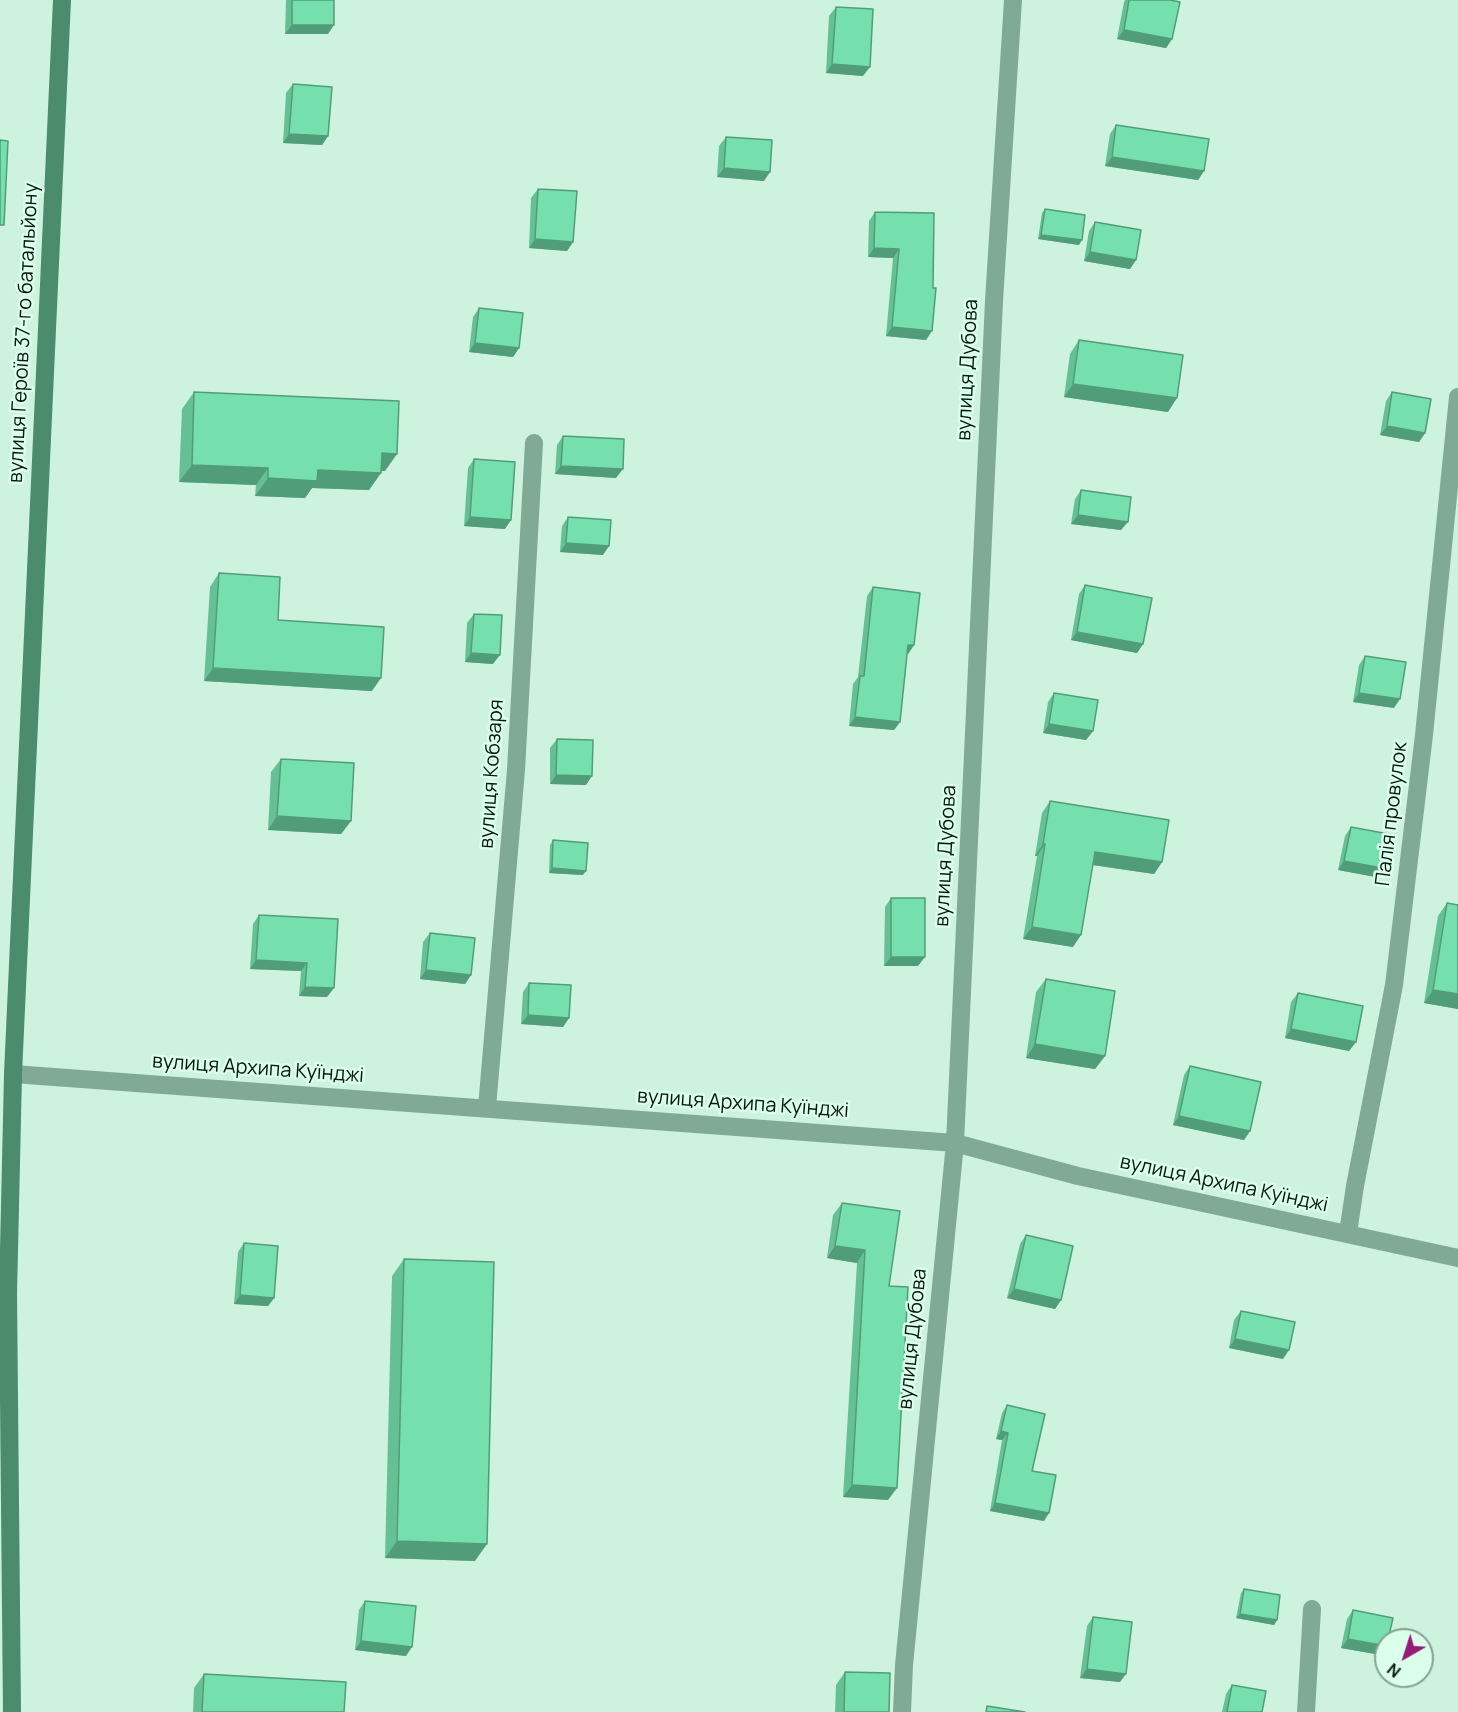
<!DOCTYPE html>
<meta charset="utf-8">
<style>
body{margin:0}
#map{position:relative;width:1458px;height:1712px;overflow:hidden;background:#cdf2dd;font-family:Manrope,sans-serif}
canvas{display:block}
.north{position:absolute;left:1374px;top:1628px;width:60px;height:60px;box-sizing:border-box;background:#daffea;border:2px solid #86a292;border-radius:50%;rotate:219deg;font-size:16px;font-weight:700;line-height:24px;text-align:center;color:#08160f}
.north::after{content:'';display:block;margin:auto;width:21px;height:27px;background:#961b76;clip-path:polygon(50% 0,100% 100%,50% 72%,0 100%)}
</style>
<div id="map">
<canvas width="1458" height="1712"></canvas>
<div class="north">N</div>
</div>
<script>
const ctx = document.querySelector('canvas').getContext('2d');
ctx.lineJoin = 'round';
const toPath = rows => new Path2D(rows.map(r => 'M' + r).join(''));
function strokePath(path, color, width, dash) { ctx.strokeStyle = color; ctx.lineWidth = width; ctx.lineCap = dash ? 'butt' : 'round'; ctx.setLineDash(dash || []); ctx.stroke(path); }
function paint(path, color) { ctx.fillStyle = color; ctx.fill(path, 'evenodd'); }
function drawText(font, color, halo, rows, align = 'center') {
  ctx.font = font + ' Manrope,sans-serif'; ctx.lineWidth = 5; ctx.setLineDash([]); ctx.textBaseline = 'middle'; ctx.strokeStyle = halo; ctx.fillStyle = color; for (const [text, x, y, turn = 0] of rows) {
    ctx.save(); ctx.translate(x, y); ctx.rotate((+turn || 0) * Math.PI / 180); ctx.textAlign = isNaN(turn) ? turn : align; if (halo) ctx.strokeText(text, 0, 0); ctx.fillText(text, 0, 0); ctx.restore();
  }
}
strokePath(toPath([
 [13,1074,955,1143,1078,1176,1458,1258],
 [487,1107,516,770,534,443],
 [1348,1233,1355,1186,1394,985,1424,735,1458,397],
 [902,1712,904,1665,955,1143,994,301,1013,0],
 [1306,1712,1312,1609]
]), '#80aa94', 18);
strokePath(toPath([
 [12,1712,8,1294,13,1074,62,0]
]), '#4a8c6c', 18);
paint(toPath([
 [286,0,334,0,328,34,285,34],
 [1125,0,1170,0,1172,39,1166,48,1117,39,1124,2],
 [836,7,863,76,826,73,829,16],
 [293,84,328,136,322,145,283,143,286,93],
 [1116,125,1204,171,1198,180,1105,166,1110,134],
 [726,137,764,181,717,177,719,146],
 [538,189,573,242,567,251,529,248,531,198],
 [1045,209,1079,245,1038,239,1042,213],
 [875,212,933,288,926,340,886,336,893,258,868,257,869,221],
 [1095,222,1136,260,1130,269,1084,261,1089,231],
 [479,308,519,348,513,357,469,352,473,317],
 [1079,340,1168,412,1064,397,1070,354],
 [194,392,385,471,381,471,381,473,369,490,312,488,305,498,255,496,256,485,179,482,182,409],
 [1392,392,1425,433,1419,442,1380,435,1386,401],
 [563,436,616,478,555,474,557,445],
 [474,459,505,529,464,526,468,468],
 [1081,490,1121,530,1071,524,1075,499],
 [568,517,603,555,560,552,562,526],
 [219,573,278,620,372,691,204,681,210,587],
 [1085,585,1143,644,1137,653,1071,640,1079,594],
 [873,587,914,645,908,654,907,654,900,722,894,730,849,726,853,684,858,677,867,596],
 [474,614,493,664,465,662,467,623],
 [1365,656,1394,708,1353,702,1359,665],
 [1054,693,1093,731,1086,740,1043,733,1048,702],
 [557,739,586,785,550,784,550,748],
 [281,759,351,821,341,834,268,830,271,772],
 [1050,801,1162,862,1154,874,1093,865,1073,947,1023,939,1037,856,1035,856,1042,813],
 [1351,827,1381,878,1338,870,1345,836],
 [553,840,583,875,549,873,550,845],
 [891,898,918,966,884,966,885,907],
 [1447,903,1458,905,1458,1009,1424,1003,1438,916],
 [259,915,338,919,327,997,299,996,301,971,250,969,253,924],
 [430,933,471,975,465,984,420,979,423,942],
 [1046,979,1105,1056,1095,1069,1026,1058,1036,992],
 [529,983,569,1018,563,1027,521,1024,523,992],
 [1298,993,1356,1042,1349,1051,1285,1038,1291,1002],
 [1190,1066,1250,1131,1244,1140,1173,1125,1184,1075],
 [842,1203,889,1286,888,1500,843,1497,857,1263,827,1258,833,1215],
 [1026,1235,1061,1300,1055,1309,1007,1298,1020,1244],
 [244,1243,274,1298,268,1306,234,1304,238,1252],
 [404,1259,475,1561,385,1558,392,1276],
 [1241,1311,1283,1359,1229,1348,1234,1320],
 [1007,1405,1044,1521,990,1511,1002,1440,996,1439,1002,1413],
 [1244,1589,1277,1620,1274,1625,1236,1618,1241,1593],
 [365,1601,406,1656,355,1650,359,1610],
 [1353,1610,1386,1640,1386,1648,1381,1655,1341,1648,1347,1619],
 [1093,1617,1120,1682,1080,1678,1087,1626],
 [845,1672,889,1712,835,1712,836,1685],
 [204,1674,344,1712,193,1712,194,1688],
 [1232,1685,1262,1712,1222,1712,1226,1694]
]), '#65c195');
paint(toPath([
 [292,25,334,25,328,34,285,34],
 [1124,30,1172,39,1166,48,1117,39],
 [832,64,870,67,863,76,826,73],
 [289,134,328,136,322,145,283,143],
 [1112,157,1204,171,1198,180,1105,166],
 [724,168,770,172,764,181,717,177],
 [1041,235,1082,240,1079,245,1038,239],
 [535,239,573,242,567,251,529,248],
 [874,248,899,249,893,258,868,257],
 [1090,252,1136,260,1130,269,1084,261],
 [892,327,932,331,926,340,886,336],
 [475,343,519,348,513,357,469,352],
 [1073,384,1177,398,1168,412,1064,397],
 [1387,426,1425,433,1419,442,1380,435],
 [382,453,397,454,385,471,370,470],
 [192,465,268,468,256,485,179,482],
 [561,466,623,469,616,478,555,474],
 [318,470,381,473,369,490,312,488,305,498,255,496,268,478],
 [1078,515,1128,522,1121,530,1071,524],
 [470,517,511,520,505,529,464,526],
 [566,543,609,546,603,555,560,552],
 [1077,632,1143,644,1137,653,1071,640],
 [908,645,914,645,908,654,901,654],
 [471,653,500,655,493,664,465,662],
 [213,668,381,678,372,691,204,681],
 [1359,693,1400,699,1394,708,1353,702],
 [855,717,900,722,894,730,849,726],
 [1049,724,1093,731,1086,740,1043,733],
 [556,775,592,776,586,785,550,784],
 [277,816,351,821,341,834,268,830],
 [1043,844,1045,844,1037,856,1035,856],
 [1095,852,1162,862,1154,874,1086,864],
 [1344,861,1387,869,1381,878,1338,870],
 [552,868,586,871,583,875,549,873],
 [1032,927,1081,935,1073,947,1023,939],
 [891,957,925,957,918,966,884,966],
 [256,960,307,963,301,971,250,969],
 [426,970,471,975,465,984,420,979],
 [305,987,334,988,327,997,299,996],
 [1433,990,1458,994,1458,1009,1424,1003],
 [528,1015,569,1018,563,1027,521,1024],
 [1291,1029,1356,1042,1349,1051,1285,1038],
 [1035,1044,1105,1056,1095,1069,1026,1058],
 [1179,1116,1250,1131,1244,1140,1173,1125],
 [835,1246,865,1250,857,1263,827,1258],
 [1014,1289,1061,1300,1055,1309,1007,1298],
 [240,1295,274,1298,268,1306,234,1304],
 [1235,1339,1289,1350,1283,1359,1229,1348],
 [1001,1431,1008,1433,1002,1440,996,1439],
 [852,1485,897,1488,888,1500,843,1497],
 [995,1503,1049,1513,1044,1521,990,1511],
 [397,1541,487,1544,475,1561,385,1558],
 [1240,1614,1277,1620,1274,1625,1236,1618],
 [1348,1639,1386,1646,1386,1648,1381,1655,1341,1648],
 [361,1641,412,1647,406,1656,355,1650],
 [1087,1669,1126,1674,1120,1682,1080,1678]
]), '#529d79');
const building = toPath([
 [292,0,334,0,334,25,292,25,292,0],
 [1129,0,1170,0,1180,2,1172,39,1124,30,1129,0],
 [836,7,873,9,870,67,832,64,836,7],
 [293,84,332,87,328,136,289,134,293,84],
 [1116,125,1209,139,1204,171,1112,157,1116,125],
 [726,137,772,140,770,172,724,168,726,137],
 [0,140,8,141,4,225,0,225,0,140],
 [538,189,577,191,573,242,535,239,538,189],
 [1045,209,1085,215,1082,240,1041,235,1045,209],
 [875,212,934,213,933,288,936,288,932,331,892,327,899,249,874,248,875,212],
 [1095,222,1141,230,1136,260,1090,252,1095,222],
 [479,308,523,313,519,348,475,343,479,308],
 [1079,340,1183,355,1177,398,1073,384,1079,340],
 [194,392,399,401,397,454,382,453,381,473,318,470,317,481,268,478,268,468,192,465,194,392],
 [1392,392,1431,399,1425,433,1387,426,1392,392],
 [563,436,624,439,623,469,561,466,563,436],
 [474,459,515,462,511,520,470,517,474,459],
 [1081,490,1131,497,1128,522,1078,515,1081,490],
 [568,517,611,520,609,546,566,543,568,517],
 [219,573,280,577,278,620,384,627,381,678,213,668,219,573],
 [1085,585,1152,598,1143,644,1077,632,1085,585],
 [873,587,920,593,914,645,908,645,900,722,855,717,860,676,864,676,873,587],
 [474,614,502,615,500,655,471,653,474,614],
 [1365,656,1406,662,1400,699,1359,693,1365,656],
 [1054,693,1098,700,1093,731,1049,724,1054,693],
 [557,739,593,740,592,776,556,775,557,739],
 [281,759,354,763,351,821,277,816,281,759],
 [1050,801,1169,820,1162,862,1095,852,1081,935,1032,927,1045,844,1043,844,1050,801],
 [1351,827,1394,835,1387,869,1344,861,1351,827],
 [553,840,588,843,586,871,552,868,553,840],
 [891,898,925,898,925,957,891,957,891,898],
 [1447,903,1458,905,1458,994,1433,990,1447,903],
 [259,915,338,919,334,988,305,987,307,963,256,960,259,915],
 [430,933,475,938,471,975,426,970,430,933],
 [1046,979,1115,991,1105,1056,1035,1044,1046,979],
 [529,983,571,985,569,1018,528,1015,529,983],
 [1298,993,1363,1006,1356,1042,1291,1029,1298,993],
 [1190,1066,1261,1082,1250,1131,1179,1116,1190,1066],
 [842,1203,900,1211,889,1286,908,1287,897,1488,852,1485,865,1250,835,1246,842,1203],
 [1026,1235,1073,1246,1061,1300,1014,1289,1026,1235],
 [244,1243,278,1246,274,1298,240,1295,244,1243],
 [404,1259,494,1262,487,1544,397,1541,404,1259],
 [1241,1311,1295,1322,1289,1350,1235,1339,1241,1311],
 [1007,1405,1045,1414,1032,1471,1056,1475,1049,1513,995,1503,1008,1433,1001,1431,1007,1405],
 [1244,1589,1280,1595,1277,1620,1240,1614,1244,1589],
 [365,1601,416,1606,412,1647,361,1641,365,1601],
 [1353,1610,1393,1618,1388,1640,1386,1640,1386,1646,1348,1639,1353,1610],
 [1093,1617,1132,1622,1126,1674,1087,1669,1093,1617],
 [845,1672,890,1673,889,1712,844,1712,845,1672],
 [204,1674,346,1682,344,1712,202,1712,204,1674],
 [1232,1685,1266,1691,1262,1712,1227,1712,1232,1685],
 [987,1706,1025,1712,986,1712,987,1706]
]);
paint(building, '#75e0ad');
strokePath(building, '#529d79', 1.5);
drawText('20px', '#08160f', '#daffea', [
 ["вулиця Героїв 37-го батальйону",24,333,-87],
 ["вулиця Дубова",968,370,-87],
 ["вулиця Кобзаря",492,774,-86],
 ["Палія провулок",1392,814,-83],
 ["вулиця Дубова",946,856,-87],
 ["вулиця Архипа Куїнджі",258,1069,4],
 ["вулиця Архипа Куїнджі",743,1104,4],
 ["вулиця Архипа Куїнджі",1224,1184,12],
 ["вулиця Дубова",913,1339,-84]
]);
</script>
